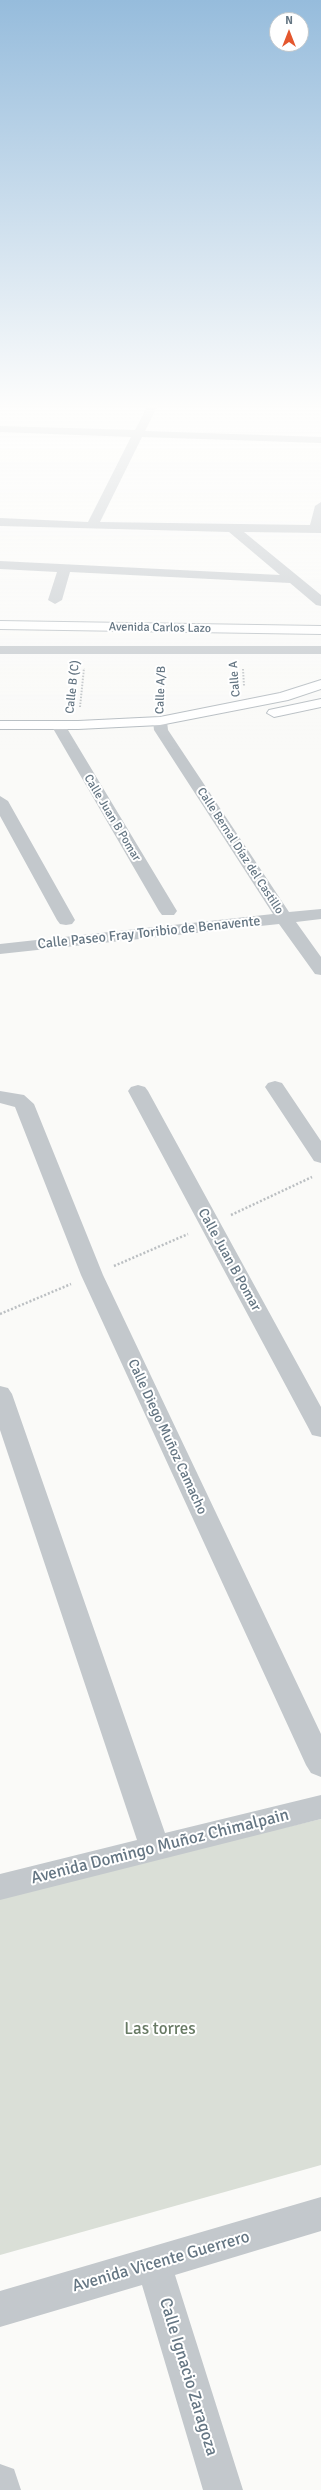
<!DOCTYPE html>
<meta charset="utf-8">
<style>
body{margin:0}
#map{position:relative;width:321px;height:2490px;overflow:hidden;background:#fafaf8;font-family:Signika,sans-serif}
canvas{display:block}
.north{position:absolute;left:269px;top:12px;width:40px;height:40px;box-sizing:border-box;background:#fff;border:1px solid #c1c8cd;border-radius:50%;rotate:0deg;font-size:11px;font-weight:700;line-height:16px;text-align:center;color:#657683}
.north::after{content:'';display:block;margin:auto;width:14px;height:18px;background:#e4572e;clip-path:polygon(50% 0,100% 100%,50% 72%,0 100%)}
</style>
<div id="map">
<canvas width="321" height="2490"></canvas>
<div class="north">N</div>
</div>
<script>
const ctx = document.querySelector('canvas').getContext('2d');
ctx.lineJoin = 'round';
function paint(path, color) { ctx.fillStyle = color; ctx.fill(path, 'evenodd'); }
const toPath = rows => new Path2D(rows.map(r => 'M' + r).join(''));
function strokePath(path, color, width, dash) { ctx.strokeStyle = color; ctx.lineWidth = width; ctx.lineCap = dash ? 'butt' : 'round'; ctx.setLineDash(dash || []); ctx.stroke(path); }
function drawText(font, color, halo, rows, align = 'center') {
  ctx.font = font + ' Signika,sans-serif'; ctx.lineWidth = 4; ctx.setLineDash([]); ctx.textBaseline = 'middle'; ctx.strokeStyle = halo; ctx.fillStyle = color; for (const [text, x, y, turn = 0] of rows) {
    ctx.save(); ctx.translate(x, y); ctx.rotate((+turn || 0) * Math.PI / 180); ctx.textAlign = isNaN(turn) ? turn : align; if (halo) ctx.strokeText(text, 0, 0); ctx.fillText(text, 0, 0); ctx.restore();
  }
}
paint(toPath([
 [321,1819,321,2165,0,2255,0,1895]
]), '#dadfd7');
const secondary = toPath([
 [0,621,321,626,321,634,0,629,0,621],
 [321,680,321,689,288,700,160,725,78,729,0,729,0,721,78,721,160,717,280,693,321,680],
 [321,699,321,707,274,717,267,713,269,710,321,699]
]);
strokePath(secondary, '#b3babf', 2);
strokePath(toPath([
 [243,669,244,686],
 [161,702,162,669],
 [80,707,84,668]
]), '#bbbfc2', 2, [1.5, 1.5]);
strokePath(toPath([
 [231,1215,312,1177],
 [114,1266,188,1234],
 [0,1314,71,1284]
]), '#bbbfc2', 2.5, [2, 2]);
paint(toPath([
 [149,403,159,403,145,431,321,437,321,443,142,437,100,522,310,525,315,506,321,502,321,533,244,532,321,595,321,606,316,605,290,583,70,572,62,600,55,604,48,600,57,572,0,569,0,561,280,575,229,532,0,526,0,518,88,522,131,437,0,432,0,426,135,430,149,403],
 [0,646,321,646,321,654,0,654,0,646],
 [160,717,167,721,168,730,289,912,321,909,321,919,296,922,321,957,321,975,315,974,279,924,0,954,0,944,273,914,154,730,153,721,160,717],
 [58,721,65,725,177,911,174,915,162,915,159,911,51,725,58,721],
 [0,796,8,801,75,920,72,924,66,925,60,924,57,920,0,816,0,796],
 [275,1081,282,1083,321,1141,321,1163,314,1161,265,1087,268,1083,275,1081],
 [138,1085,145,1087,148,1091,321,1407,321,1437,312,1435,309,1429,128,1091,131,1087,138,1085],
 [0,1091,24,1095,34,1104,103,1275,321,1734,321,1777,311,1773,306,1765,81,1275,15,1107,0,1103,0,1091],
 [0,1386,8,1388,12,1394,165,1833,321,1795,321,1819,0,1900,0,1874,137,1840,0,1430,0,1386],
 [321,2197,321,2231,175,2275,243,2490,203,2490,142,2285,0,2327,0,2291,321,2197],
 [0,2464,14,2469,21,2490,0,2490,0,2464]
]), '#c3c8cc');
paint(secondary, '#fff');
const sky = ctx.createLinearGradient(0, 0, 0, 752);
sky.addColorStop(0, '#96bcdc');
sky.addColorStop(0.54, '#fdfdfc');
sky.addColorStop(1, '#fdfdfc00');
ctx.fillStyle = sky;
ctx.fillRect(0, 0, 321, 752);
drawText('12px', '#657683', '#fff', [
 ["Avenida Carlos Lazo",160,628,1],
 ["Calle A",235,679,-95],
 ["Calle B (C)",73,687,-84],
 ["Calle A/B",161,690,-88],
 ["Calle Juan B Pomar",112,818,59],
 ["Calle Bernal Díaz del Castillo",240,851,57]
]);
drawText('14px', '#657683', '#fff', [
 ["Calle Paseo Fray Toribio de Benavente",149,933,-6],
 ["Calle Juan B Pomar",229,1260,61],
 ["Calle Diego Muñoz Camacho",167,1437,65]
]);
drawText('17px', '#657683', '#fff', [
 ["Avenida Domingo Muñoz Chimalpain",160,1847,-14],
 ["Avenida Vicente Guerrero",161,2262,-16],
 ["Calle Ignacio Zaragoza",188,2377,73]
]);
drawText('17px', '#687a64', '#fff', [
 ["Las torres",160,2030]
]);
</script>
